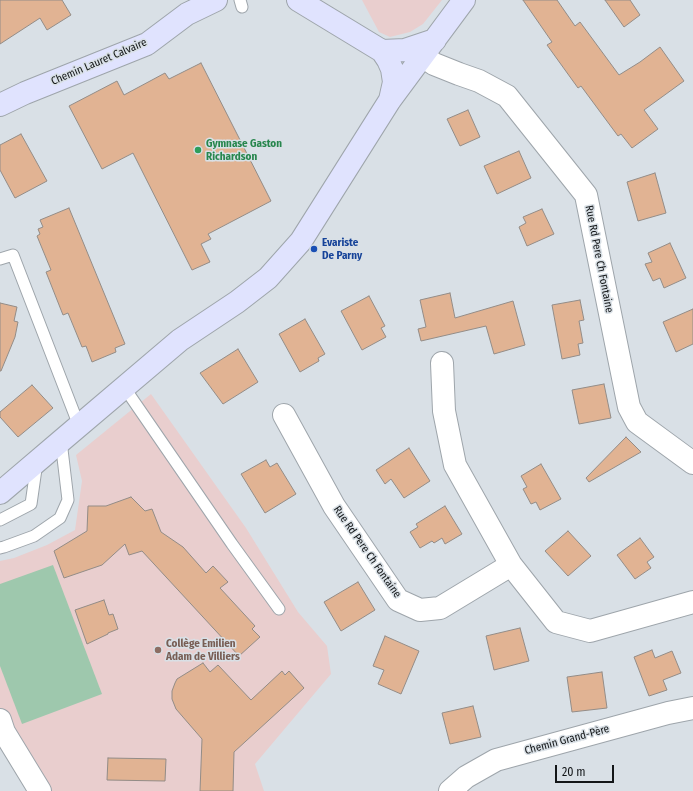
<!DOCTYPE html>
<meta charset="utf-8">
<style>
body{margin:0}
#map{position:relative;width:693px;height:791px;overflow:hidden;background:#d9e0e6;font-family:"Fira Sans Condensed",sans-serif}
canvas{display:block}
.scale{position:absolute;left:555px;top:765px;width:59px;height:18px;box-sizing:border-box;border:2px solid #131618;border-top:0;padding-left:5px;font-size:12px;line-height:14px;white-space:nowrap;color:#131618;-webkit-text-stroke:3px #d9e0e6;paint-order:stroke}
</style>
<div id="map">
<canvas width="693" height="791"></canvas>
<div class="scale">20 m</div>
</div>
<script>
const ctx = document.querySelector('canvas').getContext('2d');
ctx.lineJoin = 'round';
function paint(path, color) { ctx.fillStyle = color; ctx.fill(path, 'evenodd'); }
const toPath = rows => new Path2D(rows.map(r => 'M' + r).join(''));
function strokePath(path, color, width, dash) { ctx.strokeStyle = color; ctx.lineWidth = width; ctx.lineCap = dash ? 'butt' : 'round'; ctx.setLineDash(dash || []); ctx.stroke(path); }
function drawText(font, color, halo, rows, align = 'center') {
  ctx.font = font + ' "Fira Sans Condensed",sans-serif'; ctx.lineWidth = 3; ctx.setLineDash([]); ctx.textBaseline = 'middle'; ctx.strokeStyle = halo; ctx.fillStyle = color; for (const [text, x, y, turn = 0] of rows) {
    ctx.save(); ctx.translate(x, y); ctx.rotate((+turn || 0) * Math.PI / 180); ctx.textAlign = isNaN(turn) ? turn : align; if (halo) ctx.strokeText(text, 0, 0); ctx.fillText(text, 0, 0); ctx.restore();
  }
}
paint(toPath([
 [362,0,442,0,423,24,410,32,390,37,379,32],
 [151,394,246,528,298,612,327,646,331,674,255,764,264,791,29,791,0,744,0,561,14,558,47,545,75,530,82,481,76,455]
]), '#e9cece');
paint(toPath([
 [53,565,102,694,22,724,0,666,0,584]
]), '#9ec8ad');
const building = toPath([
 [0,0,62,0,71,15,47,30,40,18,0,44,0,0],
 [523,0,557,0,575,26,580,22,619,75,640,62,660,47,684,81,644,110,658,129,632,148,621,134,618,136,581,86,578,88,547,45,552,42,523,0],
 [605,0,630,0,640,15,624,27,605,0],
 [201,63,271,201,208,234,211,239,201,244,210,262,192,270,133,153,102,169,69,106,117,81,124,95,165,73,169,79,201,63],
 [468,110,480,137,460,146,447,119,468,110],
 [21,134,47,181,15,198,0,170,0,145,21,134],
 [519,151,531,178,497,194,484,166,519,151],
 [655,173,666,213,638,221,627,182,655,173],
 [69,208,125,344,115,348,116,352,92,362,86,346,82,347,68,313,63,315,46,272,51,270,37,236,40,234,38,229,43,227,40,220,69,208],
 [542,209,554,234,527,246,519,227,526,223,523,217,542,209],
 [670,243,686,278,664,288,660,278,653,281,645,264,652,262,648,253,670,243],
 [450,293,455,318,513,301,525,345,494,354,486,326,421,341,418,329,426,327,420,300,450,293],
 [369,296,385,326,381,328,386,337,362,350,341,311,369,296],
 [580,300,584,320,579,321,583,343,578,344,580,355,562,359,552,305,580,300],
 [0,303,17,307,14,321,18,322,15,337,1,371,0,371,0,303],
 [693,309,693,344,676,352,663,322,693,309],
 [305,319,325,354,318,358,319,361,300,372,279,334,305,319],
 [238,349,258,382,223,404,200,373,238,349],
 [604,384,611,418,579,424,572,390,604,384],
 [32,385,53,408,18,437,0,417,0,412,32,385],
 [626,437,641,452,589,482,586,478,626,437],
 [409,448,430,481,404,498,391,479,385,484,376,470,409,448],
 [266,460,270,467,277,463,296,494,265,513,241,474,266,460],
 [541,464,561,499,540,510,536,502,531,504,523,489,527,487,521,476,541,464],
 [131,497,145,511,152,509,161,532,183,547,206,573,213,566,228,582,220,588,255,626,252,629,260,637,239,656,142,551,129,555,125,544,102,565,64,578,54,551,87,531,88,506,106,506,131,497],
 [445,506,462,534,445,544,442,538,434,543,432,541,420,548,410,532,418,527,416,524,445,506],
 [568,531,591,556,568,576,545,551,568,531],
 [640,538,654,557,647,562,651,568,635,579,617,555,640,538],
 [358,582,375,610,341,631,324,602,358,582],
 [104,600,109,615,113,614,118,629,108,633,108,634,87,644,75,610,104,600],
 [520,628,529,661,494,670,486,636,520,628],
 [385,636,419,651,401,694,378,684,384,670,373,666,385,636],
 [652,650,655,658,672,651,681,673,663,680,667,690,649,696,634,657,652,650],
 [203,663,210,672,218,665,251,700,282,671,285,675,289,671,304,688,234,752,233,791,200,791,202,739,176,709,172,699,172,691,175,683,177,679,203,663],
 [602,672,607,708,572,712,567,677,602,672],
 [473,706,481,737,450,744,442,713,473,706],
 [108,758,166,759,165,781,107,780,108,758]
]);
paint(building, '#e1b393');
strokePath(building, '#938c87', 1);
const service = toPath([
 [240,0,242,7],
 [0,259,13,255,76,418,81,423],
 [124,387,232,544,279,609],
 [0,520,31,504,37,462],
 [0,548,4,547,34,536,60,518,68,500,61,441]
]);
const minor = toPath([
 [423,56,434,64,459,74,479,81,507,96,586,195,629,407,637,422,693,463],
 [442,363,444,411,455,465,511,565,556,622,590,631,693,602],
 [284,415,334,506,398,600,420,610,440,608,511,565],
 [0,720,4,732,40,791],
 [450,791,466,777,496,760,668,713,693,708]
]);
const secondary = toPath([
 [298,0,382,51,405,50,435,40],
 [382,51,388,60,392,69,394,82,390,100],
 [0,105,25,93,147,44,187,14,216,0],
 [0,493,61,441,180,340,237,302,268,278,301,241,390,100,464,0]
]);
strokePath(service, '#9ea5ab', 13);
strokePath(minor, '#9ea5ab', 24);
strokePath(secondary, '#9ea5ab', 24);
strokePath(service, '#fff', 11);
strokePath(minor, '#fff', 22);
strokePath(secondary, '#e0e3fe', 22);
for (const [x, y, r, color] of [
 [198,150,4,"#2e9e5b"],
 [314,249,4,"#1a4fb4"],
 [158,650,4,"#8d6e63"]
]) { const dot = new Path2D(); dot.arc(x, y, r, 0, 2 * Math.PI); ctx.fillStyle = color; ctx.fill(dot); strokePath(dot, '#d9e0e6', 1.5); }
drawText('11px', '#131618', '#d9e0e6', [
 ["Chemin Lauret Calvaire",99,62,-23],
 ["Rue Rd Pere Ch Fontaine",599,259,79],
 ["Rue Rd Pere Ch Fontaine",367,552,55],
 ["Chemin Grand-Père",567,740,-15]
]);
drawText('bold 11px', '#27864d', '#d9e0e6', [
 ["Gymnase Gaston",206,144],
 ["Richardson",206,157]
], 'left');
drawText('bold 11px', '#164399', '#d9e0e6', [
 ["Evariste",322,243],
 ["De Parny",322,256]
], 'left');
drawText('bold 11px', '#785e54', '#d9e0e6', [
 ["Collège Emilien",166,644],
 ["Adam de Villiers",166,657]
], 'left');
</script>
